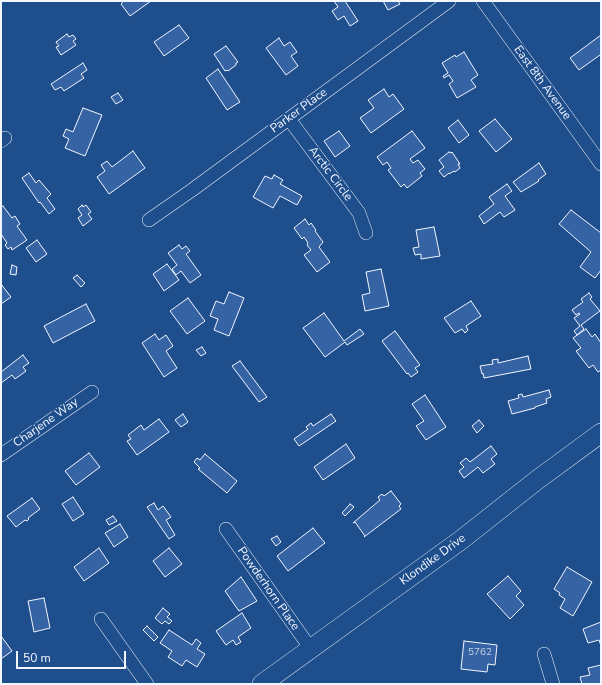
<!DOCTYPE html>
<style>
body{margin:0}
#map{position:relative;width:602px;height:685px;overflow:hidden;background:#1f4e8c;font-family:"Nunito Sans",sans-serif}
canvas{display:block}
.frame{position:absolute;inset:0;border:2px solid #f2f6ff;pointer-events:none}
.scale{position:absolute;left:16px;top:651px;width:110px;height:18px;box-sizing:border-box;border:2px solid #f2f6ff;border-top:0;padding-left:5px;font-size:12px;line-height:14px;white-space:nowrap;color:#f2f6ff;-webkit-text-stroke:3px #1f4e8c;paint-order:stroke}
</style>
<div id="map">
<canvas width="602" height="685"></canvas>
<div class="frame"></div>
<div class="scale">50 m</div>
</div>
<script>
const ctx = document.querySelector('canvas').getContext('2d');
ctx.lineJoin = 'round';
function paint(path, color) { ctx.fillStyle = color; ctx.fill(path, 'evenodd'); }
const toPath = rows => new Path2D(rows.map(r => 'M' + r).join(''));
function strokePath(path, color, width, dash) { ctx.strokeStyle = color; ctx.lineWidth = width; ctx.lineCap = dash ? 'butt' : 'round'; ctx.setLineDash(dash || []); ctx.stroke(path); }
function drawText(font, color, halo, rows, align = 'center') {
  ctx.font = font + ' "Nunito Sans",sans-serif'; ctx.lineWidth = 3; ctx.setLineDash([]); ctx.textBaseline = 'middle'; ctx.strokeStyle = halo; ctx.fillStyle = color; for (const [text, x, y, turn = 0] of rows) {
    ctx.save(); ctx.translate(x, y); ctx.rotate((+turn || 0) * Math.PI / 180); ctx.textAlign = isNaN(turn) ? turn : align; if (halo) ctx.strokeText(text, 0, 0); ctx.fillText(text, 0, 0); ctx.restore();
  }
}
const building = toPath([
 [124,1,151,1,130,16,121,4,124,1],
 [334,1,345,1,358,21,350,26,344,16,338,20,332,11,338,7,334,1],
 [383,1,398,1,400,4,388,10,383,1],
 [179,25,189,38,164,56,154,42,179,25],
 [67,34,69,37,73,35,76,39,73,41,76,45,61,55,56,47,59,46,56,42,67,34],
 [601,35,601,57,600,55,579,70,570,58,601,35],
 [279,38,284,46,290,42,297,52,291,56,298,66,286,75,266,48,279,38],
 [226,46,238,62,236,63,236,65,228,71,227,70,225,71,214,54,226,46],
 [464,52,478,75,471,80,476,87,457,98,449,84,453,81,449,75,444,78,443,76,448,73,442,63,455,55,456,57,464,52],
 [83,63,87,70,81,74,84,78,64,91,61,87,55,90,51,84,83,63],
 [218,69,240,102,227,110,206,78,218,69],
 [384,89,389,97,393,94,404,109,371,133,360,118,374,108,368,100,384,89],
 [118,93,123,100,116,104,111,97,118,93],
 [83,108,102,115,85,156,65,148,69,139,63,136,66,129,73,132,83,108],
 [495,119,512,139,496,152,479,131,495,119],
 [458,120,469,135,459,143,448,128,458,120],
 [339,131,350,146,335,157,324,141,339,131],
 [412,131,425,148,410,159,413,163,418,160,425,169,420,173,422,176,407,188,404,184,401,187,388,170,391,168,387,162,383,165,377,157,412,131],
 [133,151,145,168,109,194,97,177,105,171,101,165,107,161,112,167,133,151],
 [449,152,451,153,452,152,460,164,458,164,460,168,455,172,454,171,449,174,449,173,444,177,439,171,444,167,439,160,449,152],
 [539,163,546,174,538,180,539,181,521,192,513,182,539,163],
 [29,173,36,183,39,180,51,194,47,198,55,209,49,214,40,202,39,203,22,178,29,173],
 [274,175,283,180,280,184,302,196,297,205,280,196,273,208,253,197,265,176,272,179,274,175],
 [507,184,512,191,505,196,515,210,504,217,500,212,484,224,479,216,494,204,489,197,507,184],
 [82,205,83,207,86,205,91,212,88,214,92,219,83,226,78,218,82,215,78,209,82,205],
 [3,206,12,218,15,216,20,224,17,226,27,240,12,250,11,247,8,249,5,245,7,243,1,234,1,207,3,206],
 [571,210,601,233,601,270,595,278,580,267,591,252,559,224,571,210],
 [305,219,309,225,311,223,316,230,315,231,323,242,319,247,330,262,317,272,304,255,311,250,307,245,308,243,304,237,302,239,294,228,305,219],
 [434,227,440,256,421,259,421,254,415,255,413,248,419,247,416,230,434,227],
 [37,240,47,254,36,262,26,248,37,240],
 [179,245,182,249,186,246,190,251,186,254,201,275,190,283,181,271,176,275,172,269,177,265,168,253,179,245],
 [167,264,179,280,164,291,153,274,167,264],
 [12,265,17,267,16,275,10,274,12,265],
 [381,269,389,306,365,311,362,295,370,293,366,272,381,269],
 [77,275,85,283,81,287,73,278,77,275],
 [1,284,11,297,1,304,1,284],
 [229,292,244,298,229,336,214,330,218,319,210,316,216,301,224,304,229,292],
 [589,293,592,297,590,299,600,311,581,325,584,329,577,335,574,331,580,326,574,318,580,314,579,313,576,315,572,310,583,302,581,299,589,293],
 [188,298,205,321,187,334,170,311,188,298],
 [471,301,481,316,466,326,468,330,465,333,462,329,455,333,444,318,471,301],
 [86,304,95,321,53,343,44,326,86,304],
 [324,313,344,341,360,329,364,334,347,345,345,342,325,357,303,328,324,313],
 [586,329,592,337,595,334,601,343,601,370,598,372,593,365,589,368,576,351,581,348,573,338,586,329],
 [395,331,420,365,415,368,418,372,411,377,408,373,407,374,382,341,395,331],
 [155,334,159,340,166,335,173,346,166,351,177,368,164,377,142,343,155,334],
 [202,347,206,353,201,356,196,350,202,347],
 [23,355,29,363,23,367,26,371,15,379,12,375,1,383,1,372,23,355],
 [528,356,531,369,484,378,483,373,482,374,480,366,493,364,492,360,498,359,498,363,528,356],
 [240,361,267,397,259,402,232,366,240,361],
 [549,390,551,397,546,399,547,403,535,407,535,408,512,414,508,401,519,398,518,395,522,394,523,397,549,390],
 [425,395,446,427,426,440,416,426,424,421,412,404,425,395],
 [183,414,188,422,181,427,175,420,183,414],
 [331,414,336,421,299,446,294,439,308,429,306,427,311,423,313,426,331,414],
 [159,419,169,432,137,455,127,441,131,439,128,435,141,425,144,430,159,419],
 [479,420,484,426,477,433,472,426,479,420],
 [346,444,355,458,323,480,314,467,346,444],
 [491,446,497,454,491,459,495,464,483,473,478,467,464,478,459,471,464,467,460,463,466,458,470,462,491,446],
 [89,453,100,467,76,485,65,471,89,453],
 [205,454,237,481,227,493,198,469,200,468,194,462,197,458,200,460,205,454],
 [391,491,401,504,399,506,401,509,364,537,365,536,355,522,353,523,380,500,378,497,382,494,384,496,391,491],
 [73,497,84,514,73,521,62,504,73,497],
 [32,498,40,509,28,518,29,519,27,521,25,520,16,527,7,516,32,498],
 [154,503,158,510,163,506,171,517,166,520,175,535,169,539,147,507,154,503],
 [350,504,354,507,345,516,342,513,350,504],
 [113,516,117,521,109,525,106,520,113,516],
 [120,524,128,537,114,547,105,533,120,524],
 [313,528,325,543,288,571,277,556,313,528],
 [277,536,281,542,276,546,271,539,277,536],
 [99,548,109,563,84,581,74,567,99,548],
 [169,548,182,564,165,577,153,561,169,548],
 [567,567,592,582,573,616,560,608,565,599,559,595,560,593,554,589,567,567],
 [508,576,521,591,516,596,524,605,510,619,487,594,508,576],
 [241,577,257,601,239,611,225,591,241,577],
 [44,598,50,628,34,632,28,601,44,598],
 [163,608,170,614,167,617,172,621,169,624,165,621,162,624,155,618,163,608],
 [242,613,251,628,238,637,241,642,236,645,233,640,226,645,216,631,242,613],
 [601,622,601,646,599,640,588,643,583,629,601,622],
 [147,626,158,637,154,641,143,630,147,626],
 [169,630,192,645,196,639,201,643,197,649,205,654,197,667,186,660,182,666,168,657,172,651,160,643,169,630],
 [1,636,12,651,1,659,1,636],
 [464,641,497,645,495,665,488,664,487,672,461,669,464,641],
 [601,665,601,684,582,684,580,677,590,675,588,668,601,665]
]);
paint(building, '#3563a3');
strokePath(building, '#f2f6ff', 1);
const street = toPath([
 [483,1,601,164],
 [289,119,359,213,366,233],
 [1,141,5,138],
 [149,220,192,190,449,1],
 [1,455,92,392],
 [226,529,311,649],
 [101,619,147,684],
 [544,654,553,684]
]);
const secondary = toPath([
 [262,684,461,540,537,480,601,433]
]);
strokePath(street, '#f2f6ff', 14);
strokePath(secondary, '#f2f6ff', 20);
strokePath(street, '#1f4e8c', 13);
strokePath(secondary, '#1f4e8c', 19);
drawText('10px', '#c3d1e8', null, [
 ["5762",480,653]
]);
drawText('12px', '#f2f6ff', '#1f4e8c', [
 ["East 8th Avenue",542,83,54],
 ["Parker Place",299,111,-36],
 ["Arctic Circle",330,174,53],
 ["Charjene Way",46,423,-35],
 ["Klondike Drive",433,560,-36],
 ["Powderhorn Place",268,589,55]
]);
</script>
